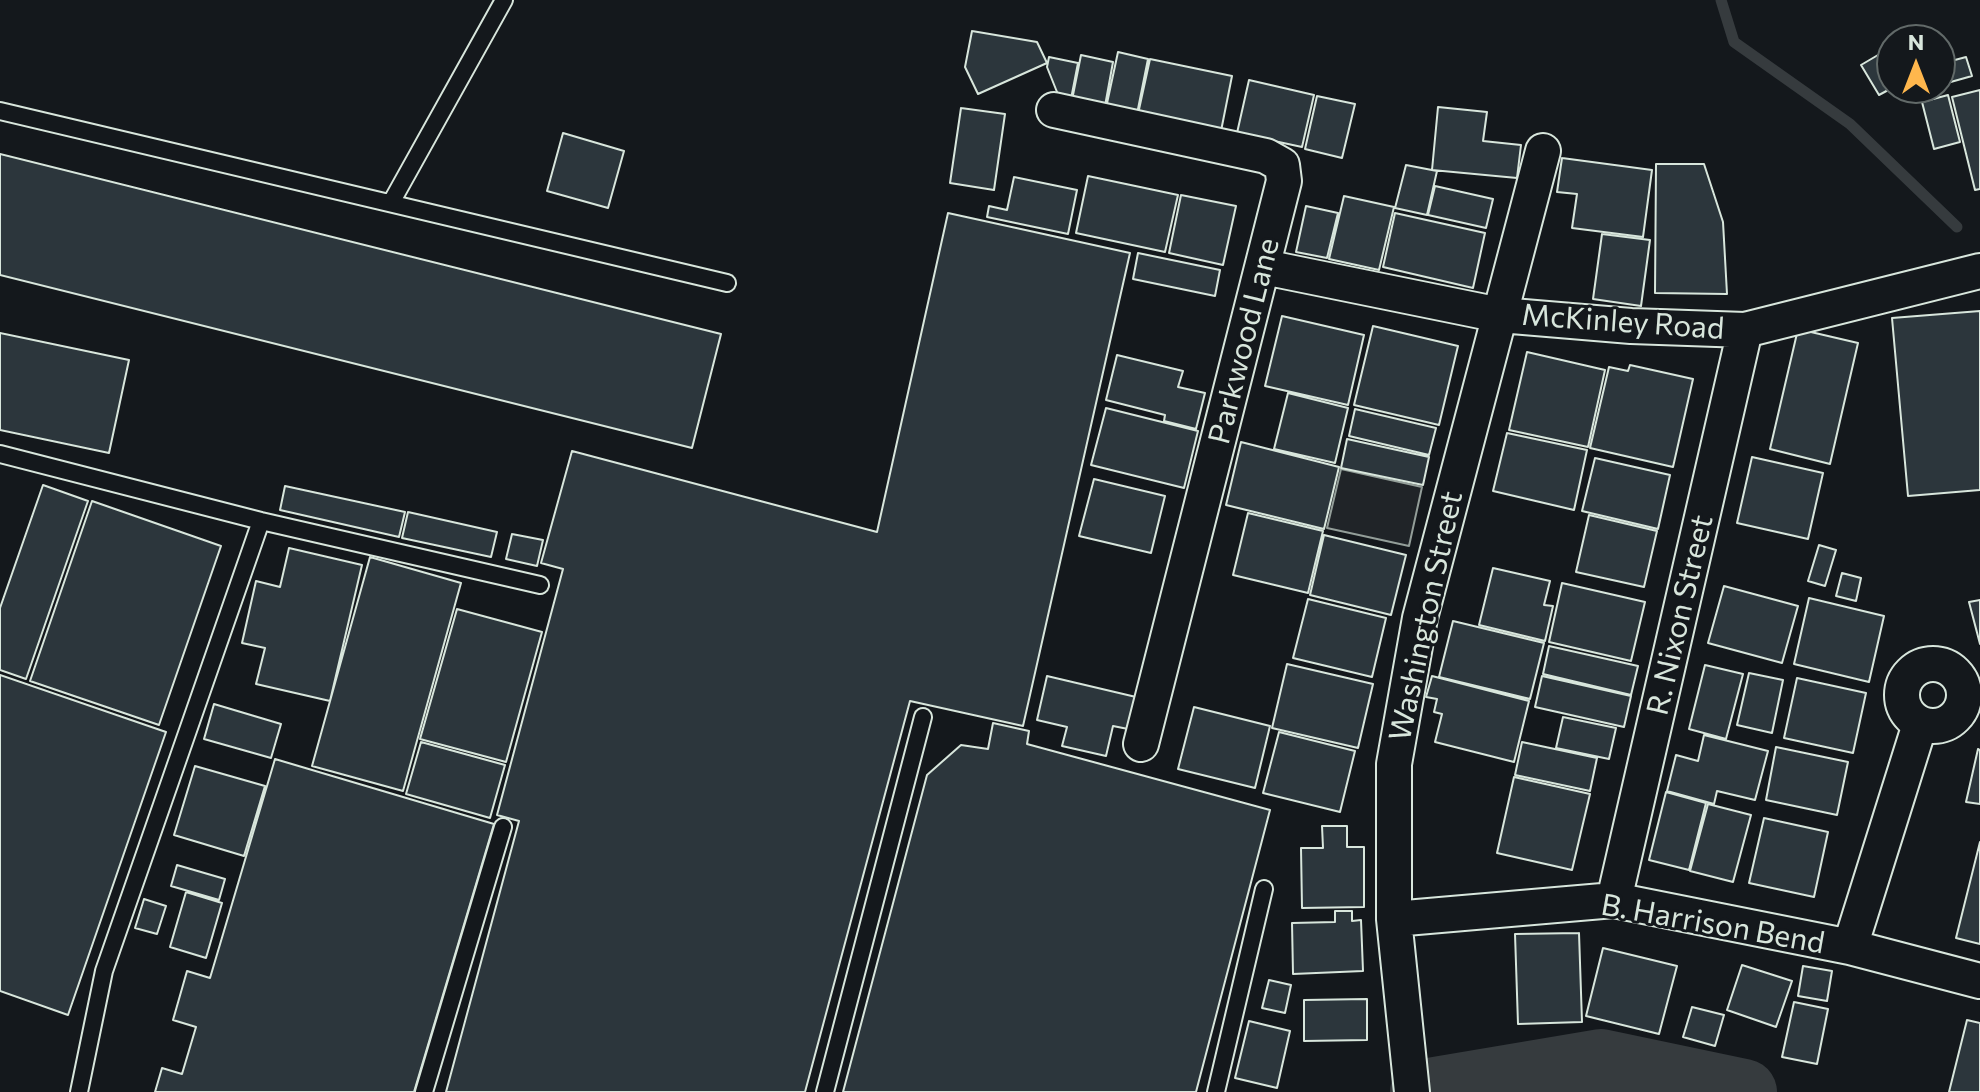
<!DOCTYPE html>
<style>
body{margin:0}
#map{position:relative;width:1980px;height:1092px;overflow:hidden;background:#14181c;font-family:Commissioner,sans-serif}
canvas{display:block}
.north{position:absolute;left:1876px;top:24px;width:80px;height:80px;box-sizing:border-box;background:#14181c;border:2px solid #626a69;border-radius:50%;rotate:0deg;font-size:22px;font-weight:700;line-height:32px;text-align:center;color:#d8e6dc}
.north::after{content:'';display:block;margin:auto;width:28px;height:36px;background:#ffb74d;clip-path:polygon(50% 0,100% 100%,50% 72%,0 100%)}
</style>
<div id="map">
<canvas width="1980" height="1092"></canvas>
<div class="north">N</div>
</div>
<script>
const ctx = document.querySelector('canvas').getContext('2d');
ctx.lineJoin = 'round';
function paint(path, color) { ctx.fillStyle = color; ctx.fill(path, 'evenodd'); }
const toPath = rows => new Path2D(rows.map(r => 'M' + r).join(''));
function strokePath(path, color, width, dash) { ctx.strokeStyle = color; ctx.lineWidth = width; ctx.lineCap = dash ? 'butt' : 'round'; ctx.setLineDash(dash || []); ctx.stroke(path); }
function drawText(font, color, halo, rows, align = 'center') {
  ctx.font = font + ' Commissioner,sans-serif'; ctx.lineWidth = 6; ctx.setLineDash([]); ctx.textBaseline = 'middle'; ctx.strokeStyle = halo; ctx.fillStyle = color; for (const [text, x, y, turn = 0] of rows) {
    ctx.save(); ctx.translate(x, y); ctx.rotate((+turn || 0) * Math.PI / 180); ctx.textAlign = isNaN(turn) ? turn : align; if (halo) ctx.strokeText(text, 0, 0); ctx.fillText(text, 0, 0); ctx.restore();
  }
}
const green = toPath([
 [1341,469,1422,487,1409,546,1327,528,1341,469]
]);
paint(green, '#202428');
strokePath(green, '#939e99', 2);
strokePath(toPath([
 [1721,0,1734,42,1850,124,1957,227]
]), '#363b3e', 11);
strokePath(toPath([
 [1423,1092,1601,1062,1744,1092]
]), '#363b3e', 66);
const building = toPath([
 [972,31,1037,42,1047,63,978,94,965,67,972,31],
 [1118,52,1148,59,1137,114,1106,108,1118,52],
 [1081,55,1113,62,1105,106,1072,100,1081,55],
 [1878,55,1892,80,1892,88,1879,95,1861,65,1878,55],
 [1049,57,1078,63,1071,99,1059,97,1047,67,1049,57],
 [1966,57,1972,76,1940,85,1940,64,1966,57],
 [1150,59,1232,76,1221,131,1138,114,1150,59],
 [1249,80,1314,95,1302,147,1237,133,1249,80],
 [1980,90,1980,189,1975,190,1952,97,1980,90],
 [1948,95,1960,142,1934,149,1922,102,1948,95],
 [1317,96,1355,104,1342,158,1305,149,1317,96],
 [1438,107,1487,112,1483,141,1521,145,1517,178,1432,170,1438,107],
 [961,108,1005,114,994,190,950,183,961,108],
 [563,133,624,151,608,208,547,191,563,133],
 [0,154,721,334,692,448,0,275,0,154],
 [1562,158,1652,170,1643,237,1572,228,1577,194,1557,192,1562,158],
 [1656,164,1704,164,1723,222,1727,294,1655,293,1656,164],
 [1406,165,1437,171,1427,215,1395,208,1406,165],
 [1088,176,1178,195,1165,252,1076,233,1088,176],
 [1014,177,1077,190,1068,234,987,217,989,206,1007,210,1014,177],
 [1435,186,1493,199,1486,228,1428,215,1435,186],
 [1181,195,1236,206,1223,265,1169,253,1181,195],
 [1344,196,1394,207,1379,270,1329,259,1344,196],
 [1306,206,1338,213,1327,258,1296,252,1306,206],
 [948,213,1130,253,1023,726,910,701,805,1092,446,1092,519,821,497,815,563,569,541,563,572,451,877,532,948,213],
 [1395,213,1485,233,1473,288,1383,267,1395,213],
 [1602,234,1650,240,1641,306,1593,299,1602,234],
 [1138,253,1220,270,1215,296,1133,279,1138,253],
 [1980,311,1980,490,1908,496,1892,318,1980,311],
 [1282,316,1364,335,1348,405,1265,386,1282,316],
 [1373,326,1458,346,1439,425,1354,405,1373,326],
 [1798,329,1858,343,1830,464,1770,449,1798,329],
 [0,333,129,360,109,453,0,430,0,333],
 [1527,352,1605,370,1588,447,1509,430,1527,352],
 [1117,355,1183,371,1178,387,1205,393,1196,429,1164,421,1165,415,1106,400,1117,355],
 [1630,365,1693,379,1673,467,1590,448,1609,367,1628,371,1630,365],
 [1288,393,1348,408,1335,463,1274,449,1288,393],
 [1106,408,1198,431,1184,488,1091,465,1106,408],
 [1355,409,1436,428,1429,455,1349,436,1355,409],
 [1507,433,1587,450,1574,510,1493,491,1507,433],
 [1347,439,1429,457,1423,485,1341,468,1347,439],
 [1241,442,1339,467,1324,529,1226,505,1241,442],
 [1752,457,1823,473,1808,539,1737,523,1752,457],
 [1595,458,1670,475,1658,529,1582,511,1595,458],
 [1094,479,1165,496,1151,553,1079,536,1094,479],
 [43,485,88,501,26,679,0,670,0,608,43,485],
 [285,486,405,512,399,537,280,510,285,486],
 [92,501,221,546,159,725,30,681,92,501],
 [408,512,497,532,491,557,402,538,408,512],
 [1248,513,1323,531,1308,593,1233,575,1248,513],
 [1589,515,1657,531,1644,587,1576,572,1589,515],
 [512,534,543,540,537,566,506,559,512,534],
 [1324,535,1406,555,1391,615,1310,595,1324,535],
 [1819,545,1836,550,1825,586,1808,581,1819,545],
 [289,548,362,565,330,701,256,684,265,648,242,643,256,581,280,587,289,548],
 [370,557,461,583,403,791,312,766,370,557],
 [1493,568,1550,581,1544,605,1553,606,1545,641,1479,625,1493,568],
 [1842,573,1861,578,1856,601,1836,596,1842,573],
 [1562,583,1645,602,1631,661,1549,642,1562,583],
 [1724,586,1798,606,1782,663,1708,643,1724,586],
 [1809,598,1884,616,1869,682,1794,664,1809,598],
 [1308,599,1386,618,1372,677,1293,658,1308,599],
 [1980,600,1980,644,1969,602,1980,600],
 [457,609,542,632,506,762,420,739,457,609],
 [1453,621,1544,643,1530,699,1439,677,1453,621],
 [1549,646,1638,666,1631,695,1543,674,1549,646],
 [1287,664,1373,684,1358,748,1272,728,1287,664],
 [1705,665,1743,674,1726,739,1689,729,1705,665],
 [1749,673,1783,680,1772,733,1737,725,1749,673],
 [0,675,166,732,68,1015,0,991,0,675],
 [1047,676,1136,697,1128,729,1113,726,1106,756,1062,746,1067,727,1037,720,1047,676],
 [1432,676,1529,701,1514,762,1435,742,1442,714,1434,712,1437,699,1426,697,1432,676],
 [1542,676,1631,696,1624,727,1535,707,1542,676],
 [1797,678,1866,693,1853,753,1784,738,1797,678],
 [214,704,281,724,271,758,204,739,214,704],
 [1194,707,1270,726,1255,788,1178,769,1194,707],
 [1563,717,1616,728,1609,759,1556,748,1563,717],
 [993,723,1029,731,1027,744,1270,810,1196,1092,843,1092,927,775,961,745,988,749,993,723],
 [1279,732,1355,751,1340,812,1263,793,1279,732],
 [1704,735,1768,751,1755,800,1717,791,1714,804,1667,791,1676,755,1698,761,1704,735],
 [421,742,505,765,490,818,406,794,421,742],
 [1522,742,1597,758,1590,791,1515,775,1522,742],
 [1776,747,1848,762,1837,815,1766,800,1776,747],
 [1978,749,1980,750,1980,804,1966,802,1978,749],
 [275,759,494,824,414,1092,155,1092,162,1068,182,1074,196,1027,173,1020,187,971,210,978,275,759],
 [195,766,265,786,244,856,174,835,195,766],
 [1514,777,1590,794,1572,870,1497,853,1514,777],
 [1666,792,1706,803,1689,870,1649,860,1666,792],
 [1708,804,1751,815,1733,882,1690,871,1708,804],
 [1764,818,1828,832,1814,897,1749,883,1764,818],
 [1322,826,1347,826,1347,847,1364,847,1364,907,1302,908,1301,848,1323,848,1322,826],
 [1980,842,1980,944,1956,938,1980,842],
 [177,865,225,879,219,900,171,886,177,865],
 [186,892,222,903,206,958,170,947,186,892],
 [144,899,166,906,157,934,135,928,144,899],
 [1335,911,1352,911,1352,921,1361,920,1363,971,1293,974,1292,923,1335,922,1335,911],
 [1579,933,1582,1022,1518,1024,1515,934,1579,933],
 [1603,948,1677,966,1659,1034,1586,1016,1603,948],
 [1742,965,1792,981,1776,1027,1727,1010,1742,965],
 [1803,966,1832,971,1827,1001,1798,996,1803,966],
 [1269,980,1291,985,1285,1013,1262,1008,1269,980],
 [1367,999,1367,1040,1304,1041,1304,1000,1367,999],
 [1794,1002,1828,1009,1817,1064,1782,1057,1794,1002],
 [1692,1007,1724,1015,1715,1046,1683,1037,1692,1007],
 [1967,1020,1980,1023,1980,1092,1949,1092,1967,1020],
 [1249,1021,1290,1031,1277,1088,1235,1078,1249,1021]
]);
paint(building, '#2c363c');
strokePath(building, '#d8e6dc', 2);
const service = toPath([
 [0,111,727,283],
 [392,201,504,0],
 [0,454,261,521,540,585],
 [79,1092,104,971,261,521],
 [424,1092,503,827],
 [825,1092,923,717],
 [1216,1092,1264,889]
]);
const minor = toPath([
 [1054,110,1266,156,1282,165,1284,181,1141,744],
 [1264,267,1500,315,1631,326,1745,330,1980,271],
 '1902 695a31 31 0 1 1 62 0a31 31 0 1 1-62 0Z',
 [1614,900,1745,330],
 [1394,919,1614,900,1850,947,1980,981],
 [1850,947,1920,724],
 [1412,1092,1394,919,1394,764,1420,618,1543,151]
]);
strokePath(service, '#d8e6dc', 20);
strokePath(minor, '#d8e6dc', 38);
strokePath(service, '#14181c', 16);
strokePath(minor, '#14181c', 34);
drawText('30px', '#d8e6dc', '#14181c', [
 ["McKinley Road",1623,322,4],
 ["Parkwood Lane",1244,341,-76],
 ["R. Nixon Street",1680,615,-77],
 ["Washington Street",1426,616,-78],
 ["B. Harrison Bend",1713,924,10]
]);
</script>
